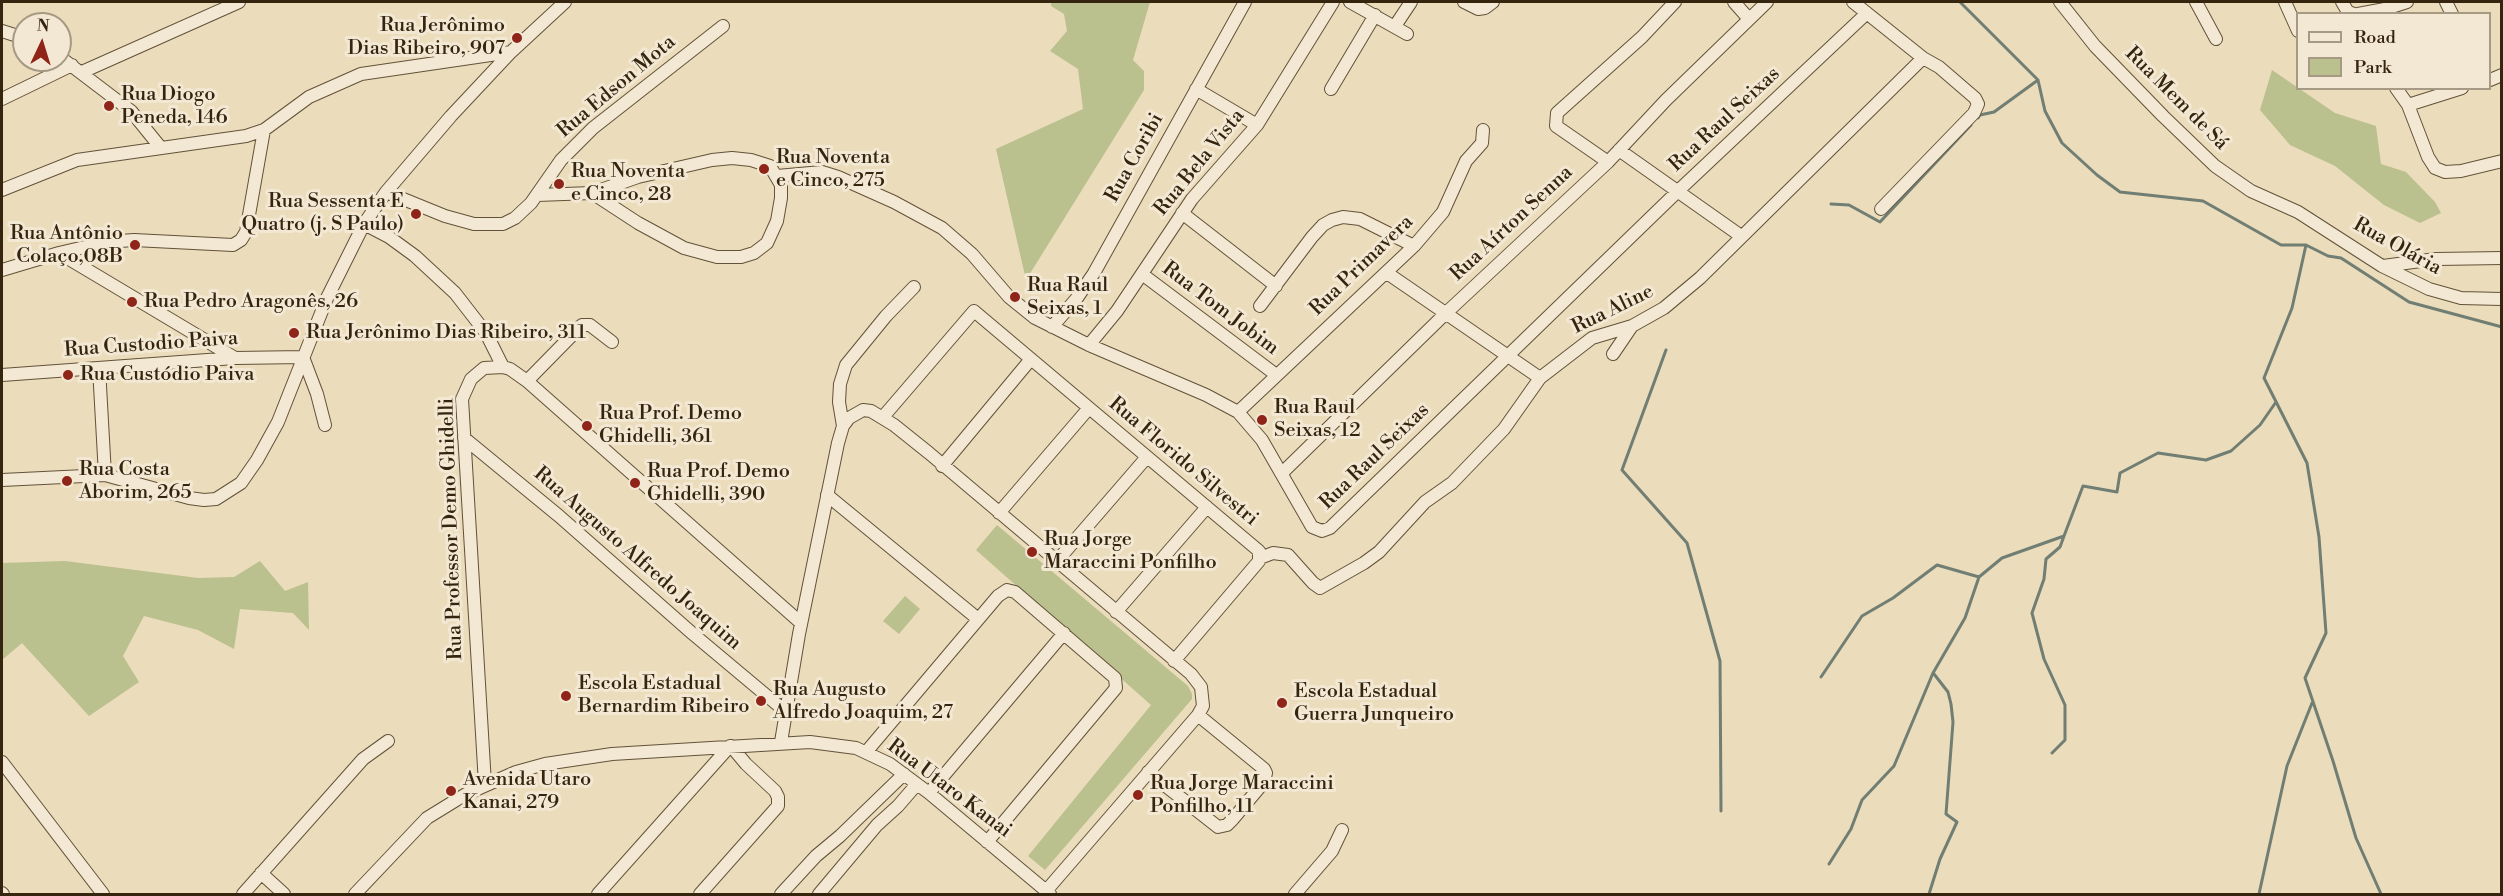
<!DOCTYPE html>
<meta charset="utf-8">
<style>
body{margin:0}
#map{position:relative;width:2503px;height:896px;overflow:hidden;background:#ebdcbb;font-family:"Libre Bodoni",serif}
canvas{display:block}
.frame{position:absolute;inset:0;border:3px solid #35240e;pointer-events:none}
.legend{position:absolute;left:2296px;top:12px;width:195px;height:78px;box-sizing:border-box;background:#f2e8d3;border:2px solid #a69a84;margin:0;padding:8px 10px;list-style:none;font-size:18px;color:#35240e}
.legend li{display:flex;align-items:center;gap:12px;height:30px}
.legend b{width:30px;border:2px solid #a69a84}
.north{position:absolute;left:12px;top:12px;width:60px;height:60px;box-sizing:border-box;background:#f2e8d3;border:2px solid #a69a84;border-radius:50%;rotate:4deg;font-size:16px;font-weight:700;line-height:24px;text-align:center;color:#35240e}
.north::after{content:'';display:block;margin:auto;width:21px;height:27px;background:#8f2418;clip-path:polygon(50% 0,100% 100%,50% 72%,0 100%)}
</style>
<div id="map">
<canvas width="2503" height="896"></canvas>
<div class="frame"></div>
<ul class="legend">
<li><b style="height:8px;background:#f2e8d3"></b>Road</li>
<li><b style="height:16px;background:#bac08e"></b>Park</li>
</ul>
<div class="north">N</div>
</div>
<script>
const ctx = document.querySelector('canvas').getContext('2d');
ctx.lineJoin = 'round';
function paint(path, color) { ctx.fillStyle = color; ctx.fill(path, 'evenodd'); }
const toPath = rows => new Path2D(rows.map(r => 'M' + r).join(''));
function strokePath(path, color, width, dash) { ctx.strokeStyle = color; ctx.lineWidth = width; ctx.lineCap = dash ? 'butt' : 'round'; ctx.setLineDash(dash || []); ctx.stroke(path); }
function drawText(font, color, halo, rows, align = 'center') {
  ctx.font = font + ' "Libre Bodoni",serif'; ctx.lineWidth = 6; ctx.setLineDash([]); ctx.textBaseline = 'middle'; ctx.strokeStyle = halo; ctx.fillStyle = color; for (const [text, x, y, turn = 0] of rows) {
    ctx.save(); ctx.translate(x, y); ctx.rotate((+turn || 0) * Math.PI / 180); ctx.textAlign = isNaN(turn) ? turn : align; if (halo) ctx.strokeText(text, 0, 0); ctx.fillText(text, 0, 0); ctx.restore();
  }
}
paint(toPath([
 [1051,2,1150,2,1133,60,1144,71,1144,90,1026,280,996,149,1083,109,1078,69,1050,51,1067,31,1064,14,1051,6],
 [2272,70,2335,113,2376,126,2381,164,2406,172,2435,202,2441,213,2420,223,2384,205,2335,166,2290,145,2260,110],
 [997,525,1188,686,1192,694,1192,699,1045,870,1028,856,1151,705,976,550],
 [65,561,198,578,234,577,260,561,285,591,308,582,309,630,293,613,240,609,234,649,198,630,144,616,123,656,139,682,89,716,22,643,2,660,2,563],
 [905,596,920,609,899,634,883,621]
]), '#bac08e');
strokePath(toPath([
 [1960,2,2038,80,2045,111,2062,143,2097,175,2120,192,2203,201,2281,245,2306,245,2328,256,2341,258,2409,302,2502,327],
 [1978,118,1980,115,1994,112,2038,80],
 [1831,204,1849,205,1880,222,1971,125],
 [2306,245,2292,308,2264,378,2307,463,2319,537,2326,633,2305,678,2333,761,2356,838,2381,894],
 [1666,350,1622,470,1687,543,1720,661,1721,811],
 [1821,677,1862,616,1893,598,1937,565,1979,577],
 [2052,753,2065,740,2065,705,2044,659,2032,613,2044,579,2046,559,2060,547,2064,536],
 [1829,864,1851,829,1862,800,1894,766,1933,673,1965,618,1979,577,2002,558,2064,536,2083,486,2117,492,2120,473,2158,453,2206,460,2231,451,2260,425,2276,402],
 [1929,894,1940,859,1957,822,1946,814,1953,722,1951,704,1948,692,1934,674],
 [2259,894,2287,766,2312,703]
]), '#717e73', 3);
const minor = toPath([
 [1350,2,1407,34],
 [1464,2,1478,9,1485,8,1493,2],
 [1734,2,1749,19],
 [1853,2,1923,58,1939,67,1975,98,1978,104,1974,113,1881,209],
 [2060,2,2095,46,2163,116,2215,166,2251,191,2298,212,2382,266,2429,289,2461,298,2502,299],
 [2196,2,2216,39],
 [2285,2,2298,31],
 [2342,2,2348,12,2354,14],
 [2446,2,2452,14],
 [2358,14,2385,9,2407,2],
 [1395,26,1411,2],
 [2,31,24,38],
 [60,57,131,111,161,148],
 [82,72,239,2],
 [2490,80,2502,75],
 [2396,88,2408,105,2428,157,2435,168,2445,172,2461,171,2502,161],
 [1196,89,1257,125],
 [1331,89,1375,15],
 [2,99,72,65],
 [2408,105,2462,88],
 [1619,150,1741,236],
 [1608,162,1556,126,1557,113,1642,37,1675,2],
 [777,176,822,172,838,177,894,202,942,228,972,254,1009,297,1035,318,1089,345,1206,395,1238,412,1262,440,1312,527,1322,531,1330,528,1678,191,1867,13],
 [2,190,77,160,246,136,264,130,309,97,361,74,511,52],
 [386,192,445,216,474,224,503,224,515,218,531,203,561,160,593,128,723,26],
 [537,195,592,193,638,177,712,160,732,158,751,160,770,166,781,185,781,198,777,221,767,243,754,253,741,257,717,257,684,248,638,223,592,193],
 [1182,213,1276,286],
 [364,224,389,237,415,256,455,293,486,333,503,367],
 [59,253,235,358],
 [2383,266,2436,259,2502,258],
 [2,270,59,253,106,242,134,240,233,245,241,240,246,232,264,130],
 [1387,273,1540,378],
 [1142,274,1275,374],
 [1260,306,1312,237,1323,225,1332,220,1343,217,1360,219,1414,246],
 [1052,327,1077,298,1094,273,1245,2],
 [1089,345,1117,311,1192,199,1257,125,1333,2],
 [1613,354,1632,326],
 [99,368,105,475],
 [2,375,235,358,303,357,317,394,325,425],
 [527,381,582,325,590,325,612,342],
 [1238,412,1414,246,1443,212,1466,161,1482,143,1483,130],
 [883,417,974,311,1259,551,1259,561,1174,661],
 [843,426,839,402,840,384,846,365,886,316,914,287],
 [464,438,559,516,693,634,785,711],
 [942,466,1031,359],
 [1282,473,1446,313,1608,162,1666,100,1767,2],
 [2,480,105,475,189,498,204,500,216,499,241,483,257,460,278,422,327,298,364,224,386,192,451,116,511,52,565,2],
 [827,495,978,619],
 [999,513,1089,408],
 [1260,558,1273,553,1288,555,1313,583,1320,588,1364,563,1379,552,1425,502,1452,483,1504,429,1540,378,1592,338,1632,326,1664,308,1700,278,1923,58],
 [1057,561,1147,457],
 [1116,612,1207,507],
 [781,742,799,634,838,443,843,426,849,418,863,410,871,411,894,425,929,453,1191,674,1201,687,1203,706,1198,715,1046,891],
 [867,751,998,596,1007,590,1015,592,1115,678,1116,688,987,842],
 [2,762,103,894],
 [1148,772,1218,827,1227,825,1233,819,1264,782,1266,773,1264,769,1198,715],
 [485,784,462,399,471,379,484,368,503,367,510,369,527,381,801,623],
 [929,793,1064,633],
 [261,873,284,894],
 [2,893,3,894],
 [243,894,363,759,388,741],
 [355,894,427,818,466,794,516,772,545,764,612,754,810,742,856,748,890,764,929,793,1050,894],
 [598,894,730,746],
 [700,894,778,806,778,797,775,791,746,764,731,746],
 [781,894,816,856,840,836,904,774],
 [819,894,877,825,898,806,917,784],
 [1295,894,1332,851,1342,830]
]);
strokePath(minor, '#625239', 14);
strokePath(minor, '#f2e8d3', 12);
for (const [x, y, r, color] of [
 [517,38,6,"#8f2418"],
 [109,106,6,"#8f2418"],
 [764,169,6,"#8f2418"],
 [559,184,6,"#8f2418"],
 [416,214,6,"#8f2418"],
 [135,245,6,"#8f2418"],
 [1015,297,6,"#8f2418"],
 [132,302,6,"#8f2418"],
 [294,333,6,"#8f2418"],
 [68,375,6,"#8f2418"],
 [1262,420,6,"#8f2418"],
 [587,426,6,"#8f2418"],
 [67,481,6,"#8f2418"],
 [635,483,6,"#8f2418"],
 [1032,552,6,"#8f2418"],
 [566,696,6,"#8f2418"],
 [761,701,6,"#8f2418"],
 [1282,703,6,"#8f2418"],
 [451,791,6,"#8f2418"],
 [1138,795,6,"#8f2418"]
]) { const dot = new Path2D(); dot.arc(x, y, r, 0, 2 * Math.PI); ctx.fillStyle = color; ctx.fill(dot); strokePath(dot, '#f2e8d3', 2); }
drawText('20px', '#35240e', '#f2e8d3', [
 ["Rua Jerônimo",505,26,"right"],
 ["Dias Ribeiro, 907",505,49,"right"],
 ["Rua Diogo",121,95],
 ["Peneda, 146",121,118],
 ["Rua Noventa",776,158],
 ["e Cinco, 275",776,181],
 ["Rua Noventa",571,172],
 ["e Cinco, 28",571,195],
 ["Rua Sessenta E",404,202,"right"],
 ["Quatro (j. S Paulo)",404,225,"right"],
 ["Rua Antônio",123,234,"right"],
 ["Colaço,08B",123,257,"right"],
 ["Rua Raul",1027,286],
 ["Seixas, 1",1027,309],
 ["Rua Pedro Aragonês, 26",144,302],
 ["Rua Jerônimo Dias Ribeiro, 311",306,333],
 ["Rua Custódio Paiva",80,375],
 ["Rua Raul",1274,408],
 ["Seixas, 12",1274,431],
 ["Rua Prof. Demo",599,414],
 ["Ghidelli, 361",599,437],
 ["Rua Costa",79,470],
 ["Aborim, 265",79,493],
 ["Rua Prof. Demo",647,472],
 ["Ghidelli, 390",647,495],
 ["Rua Jorge",1044,540],
 ["Maraccini Ponfilho",1044,563],
 ["Escola Estadual",578,684],
 ["Bernardim Ribeiro",578,707],
 ["Rua Augusto",773,690],
 ["Alfredo Joaquim, 27",773,713],
 ["Escola Estadual",1294,692],
 ["Guerra Junqueiro",1294,715],
 ["Avenida Utaro",463,780],
 ["Kanai, 279",463,803],
 ["Rua Jorge Maraccini",1150,784],
 ["Ponfilho, 11",1150,807]
], 'left');
drawText('20px', '#35240e', '#f2e8d3', [
 ["Rua Edson Mota",617,87,-40],
 ["Rua Mem de Sá",2176,99,45],
 ["Rua Raul Seixas",1725,120,-43],
 ["Rua Coribi",1135,158,-61],
 ["Rua Bela Vista",1200,163,-51],
 ["Rua Aírton Senna",1512,224,-43],
 ["Rua Olária",2397,247,29],
 ["Rua Primavera",1362,266,-44],
 ["Rua Tom Jobim",1220,309,37],
 ["Rua Aline",1613,310,-26],
 ["Rua Custodio Paiva",151,345,-4],
 ["Rua Raul Seixas",1375,457,-44],
 ["Rua Florido Silvestri",1183,462,40],
 ["Rua Professor Demo Ghidelli",452,529,-92],
 ["Rua Augusto Alfredo Joaquim",637,559,41],
 ["Rua Utaro Kanai",949,789,37]
]);
</script>
